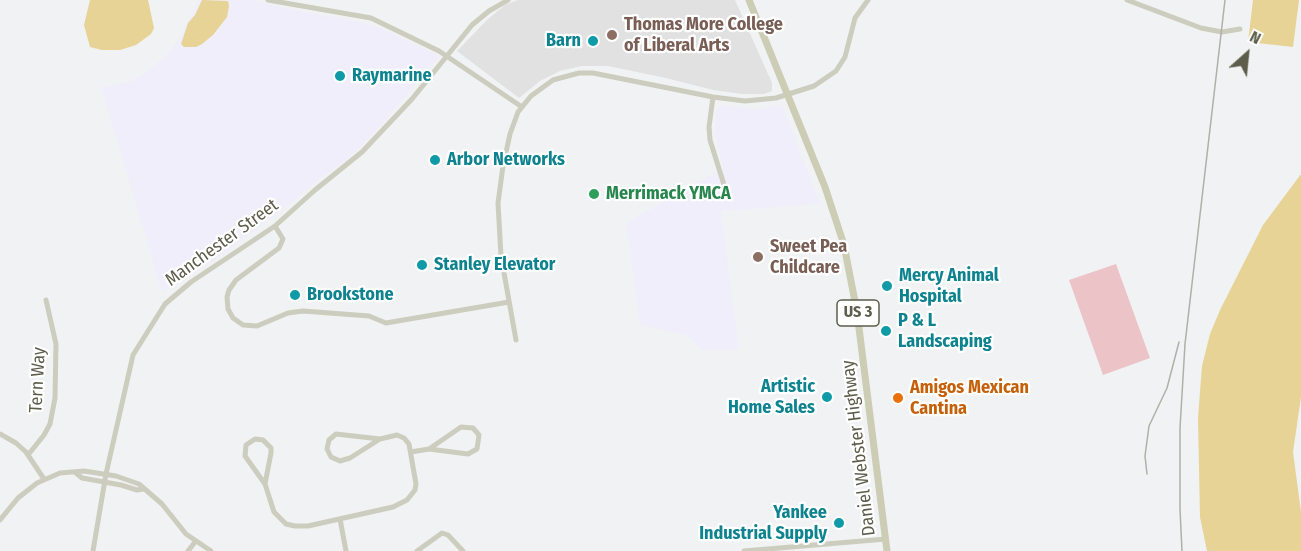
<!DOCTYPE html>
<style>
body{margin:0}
#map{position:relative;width:1301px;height:551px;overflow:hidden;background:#f1f2f3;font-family:"Fira Sans Condensed",sans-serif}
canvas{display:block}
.north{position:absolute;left:1217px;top:24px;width:60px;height:60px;-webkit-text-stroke:4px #fff;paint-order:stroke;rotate:27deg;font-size:16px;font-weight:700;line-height:24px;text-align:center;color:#5d5d4b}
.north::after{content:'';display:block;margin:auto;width:21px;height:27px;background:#5d5d4b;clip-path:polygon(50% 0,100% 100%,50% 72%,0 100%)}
</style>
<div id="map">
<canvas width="1301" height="551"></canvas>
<div class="north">N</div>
</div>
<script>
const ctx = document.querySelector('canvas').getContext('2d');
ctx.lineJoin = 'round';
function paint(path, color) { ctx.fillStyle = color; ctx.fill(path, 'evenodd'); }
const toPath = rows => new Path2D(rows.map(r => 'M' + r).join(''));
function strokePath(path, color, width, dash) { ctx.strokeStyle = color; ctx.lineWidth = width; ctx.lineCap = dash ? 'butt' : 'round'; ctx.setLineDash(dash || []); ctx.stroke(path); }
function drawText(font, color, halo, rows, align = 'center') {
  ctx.font = font + ' "Fira Sans Condensed",sans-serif'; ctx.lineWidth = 4.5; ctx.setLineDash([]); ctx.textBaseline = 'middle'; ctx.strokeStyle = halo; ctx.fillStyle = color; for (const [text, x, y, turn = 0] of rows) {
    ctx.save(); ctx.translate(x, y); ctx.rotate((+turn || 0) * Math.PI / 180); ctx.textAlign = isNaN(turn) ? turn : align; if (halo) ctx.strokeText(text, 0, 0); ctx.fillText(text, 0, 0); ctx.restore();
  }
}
paint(toPath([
 [199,0,251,0,293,10,361,22,380,28,440,56,374,133,345,162,320,178,297,198,221,256,162,292,101,87,129,82,142,75,164,58,175,45],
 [723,105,753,109,782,105,820,204,721,211,739,350,703,350,686,335,640,325,626,223,723,168,715,133,716,111]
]), '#f1eefb');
paint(toPath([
 [518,0,735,0,772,83,772,91,764,94,742,94,713,90,666,78,608,66,581,66,560,71,540,81,519,98,457,51,488,19,505,5]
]), '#e1e1e1');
paint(toPath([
 [1116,264,1150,358,1103,375,1069,280]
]), '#ecc4c7');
paint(toPath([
 [90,0,148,0,154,28,151,34,136,45,120,50,102,50,90,47,84,25],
 [202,0,228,1,229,6,227,17,213,35,202,44,196,47,184,47,181,44,188,23,195,15],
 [1253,0,1299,0,1293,47,1248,42],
 [1301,174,1301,397,1293,452,1301,512,1301,551,1207,551,1200,517,1198,418,1202,366,1210,334,1220,310,1263,225]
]), '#e6d395');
strokePath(toPath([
 [268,0,371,18,439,51,522,107],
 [1127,0,1201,28,1222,32,1240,29],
 [713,97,709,127,710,140,725,188],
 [275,226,283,239,279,248,236,280,229,290,227,297,228,309,233,318,243,325,257,326,288,313,303,311,369,316,386,323,509,302],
 [516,340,501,256,498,203,503,166,510,134,518,112,531,96,553,80,579,73,593,73,713,97,745,101,776,98,814,86,836,71,845,57,855,18,868,0],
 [0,434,16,443,26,452,44,479],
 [411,452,429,449,461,427,473,428,479,435,477,449,468,454,429,449],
 [28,455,44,435,50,424,55,398,56,344,46,300],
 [76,473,82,478,121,485,137,490,144,489],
 [265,484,245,456,246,445,255,439,263,440,271,448,271,453,265,484,274,512,286,524,295,526,308,526,393,507,407,500,415,490,416,484,409,444,404,438,397,435,380,439,350,458,340,461,331,457,327,449,329,440,336,434,380,439],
 [340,519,346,551],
 [0,520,18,498,37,483,60,473,84,471,116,476,139,484,162,504,186,534,211,551],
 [93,551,106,474,133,355,165,304,191,282,275,226,315,190,362,152,412,99,472,25,489,11,508,0],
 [188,551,195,542],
 [417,551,442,533,448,535,463,551],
 [744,551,886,539]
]), '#cccdbe', 5);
strokePath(toPath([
 [749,0,825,187,844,245,857,312,887,551]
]), '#cccdb4', 7);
strokePath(toPath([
 [1147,474,1145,456,1149,426,1167,388,1179,342],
 [1182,551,1180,509,1180,428,1185,344,1225,0]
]), '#afb0a7', 1.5);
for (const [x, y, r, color] of [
 [612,35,6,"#8d6e63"],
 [593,41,6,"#0f9aa8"],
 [340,76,6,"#0f9aa8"],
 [435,160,6,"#0f9aa8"],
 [594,194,6,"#2e9e5b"],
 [758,257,6,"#8d6e63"],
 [422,265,6,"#0f9aa8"],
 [887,286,6,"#0f9aa8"],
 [295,295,6,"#0f9aa8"],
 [886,331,6,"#0f9aa8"],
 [827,397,6,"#0f9aa8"],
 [898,398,6,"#e8710a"],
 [839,523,6,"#0f9aa8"]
]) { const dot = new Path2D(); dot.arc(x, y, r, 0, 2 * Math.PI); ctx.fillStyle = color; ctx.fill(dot); strokePath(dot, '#fff', 2); }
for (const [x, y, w] of [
 [858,313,42]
]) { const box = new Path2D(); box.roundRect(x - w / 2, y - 13, w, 26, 4.5); ctx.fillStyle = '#fff'; ctx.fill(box); strokePath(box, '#5d5d4b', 1.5); }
drawText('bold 16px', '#5d5d4b', null, [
 ["US 3",858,313]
]);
drawText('bold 18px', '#785e54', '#fff', [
 ["Thomas More College",624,25],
 ["of Liberal Arts",624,46],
 ["Sweet Pea",770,247],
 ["Childcare",770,268]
], 'left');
drawText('bold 18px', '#0d838f', '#fff', [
 ["Barn",581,41,"right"],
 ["Raymarine",352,76],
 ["Arbor Networks",447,160],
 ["Stanley Elevator",434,265],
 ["Mercy Animal",899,276],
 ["Hospital",899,297],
 ["Brookstone",307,295],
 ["P & L",898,321],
 ["Landscaping",898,342],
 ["Artistic",815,387,"right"],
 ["Home Sales",815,408,"right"],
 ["Yankee",827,513,"right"],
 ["Industrial Supply",827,534,"right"]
], 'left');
drawText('bold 18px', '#27864d', '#fff', [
 ["Merrimack YMCA",606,194]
], 'left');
drawText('18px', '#5d5d4b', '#fff', [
 ["Manchester Street",222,243,-36],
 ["Tern Way",38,380,-87],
 ["Daniel Webster Highway",859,448,-97]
]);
drawText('bold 18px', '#c56008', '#fff', [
 ["Amigos Mexican",910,388],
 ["Cantina",910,409]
], 'left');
</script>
